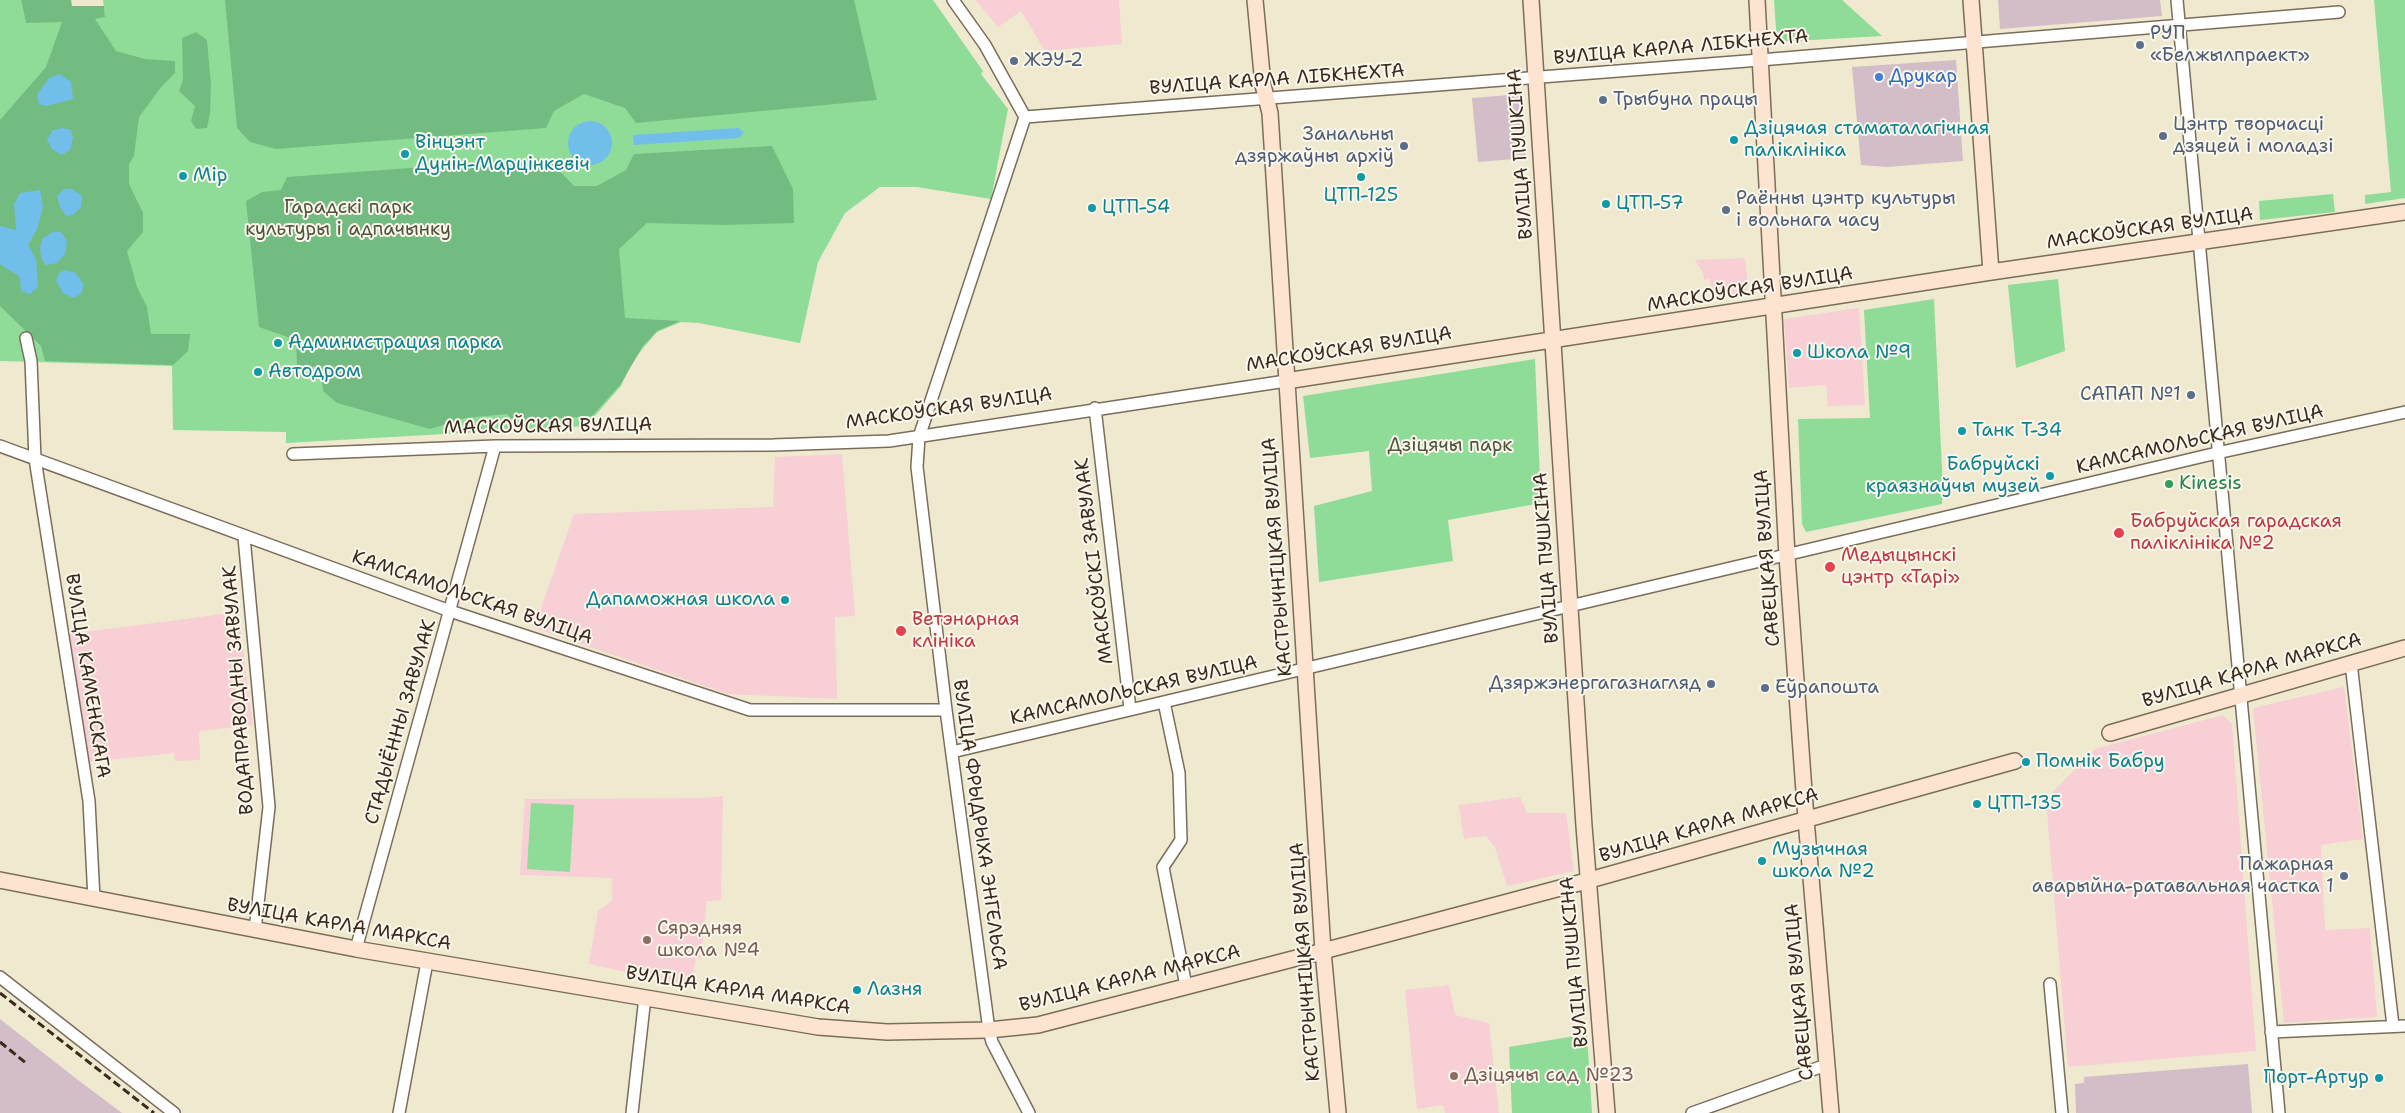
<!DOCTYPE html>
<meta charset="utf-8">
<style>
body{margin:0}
canvas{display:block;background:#efe9cf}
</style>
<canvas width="2405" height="1113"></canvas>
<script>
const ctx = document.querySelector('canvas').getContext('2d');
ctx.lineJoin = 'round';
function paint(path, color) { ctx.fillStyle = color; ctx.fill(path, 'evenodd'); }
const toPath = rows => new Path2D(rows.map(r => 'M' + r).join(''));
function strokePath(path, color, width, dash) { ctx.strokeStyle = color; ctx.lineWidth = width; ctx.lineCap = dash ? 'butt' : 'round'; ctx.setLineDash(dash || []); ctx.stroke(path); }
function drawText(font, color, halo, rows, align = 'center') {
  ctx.font = font + ' "Shantell Sans",sans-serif'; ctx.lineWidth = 4; ctx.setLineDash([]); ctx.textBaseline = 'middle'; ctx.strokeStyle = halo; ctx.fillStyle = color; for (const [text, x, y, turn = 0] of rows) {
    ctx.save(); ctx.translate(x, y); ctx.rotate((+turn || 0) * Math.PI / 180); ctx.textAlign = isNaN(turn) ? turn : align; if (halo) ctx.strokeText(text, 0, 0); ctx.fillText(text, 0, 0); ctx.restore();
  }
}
paint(toPath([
 [975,0,1119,0,1122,44,1045,51,1021,11,998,27],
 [1745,258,1748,287,1742,295,1712,298,1710,279,1704,280,1703,272,1695,260],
 [1859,308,1865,405,1828,406,1826,385,1789,388,1784,319],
 [842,454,855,616,835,617,837,699,728,694,534,628,574,514,773,507,775,457],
 [238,612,253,725,199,731,200,760,175,761,174,753,90,762,80,709,70,634],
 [2344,687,2363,839,2321,845,2325,930,2370,928,2377,1017,2284,1023,2253,708],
 [2223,715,2232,724,2256,1051,2068,1067,2046,799,2095,749],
 [723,796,721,900,707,901,701,959,696,958,691,986,589,964,598,911,612,901,612,878,520,875,525,799,704,798],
 [1520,797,1527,813,1566,813,1574,871,1507,886,1495,847,1486,836,1464,839,1459,805],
 [1449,985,1455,1015,1489,1023,1499,1113,1445,1113,1443,1105,1417,1109,1405,990]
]), '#f7cfd5');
paint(toPath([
 [1998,0,2160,0,2162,16,2000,29],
 [1956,60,1963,161,1887,167,1861,165,1852,67],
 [1521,94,1526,158,1478,162,1472,98],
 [0,1019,78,1080,122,1113,0,1113],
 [2248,1064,2252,1113,2076,1113,2075,1084,2084,1083,2084,1077]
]), '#d2bdc8');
paint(toPath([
 [0,0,21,0,26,22,105,17,103,0,933,0,983,71,981,74,1008,109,991,199,917,187,880,187,845,213,818,262,800,343,699,323,681,322,657,332,644,347,633,361,621,386,586,426,286,443,286,432,173,430,172,366,0,361],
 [1774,0,1842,0,1882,36,1777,42],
 [2374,0,2405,0,2405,198,2365,204,2365,195,2391,192],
 [2333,194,2335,212,2260,220,2259,201],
 [2058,279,2065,351,2016,368,2008,285],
 [1934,299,1943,491,1942,504,1806,532,1802,524,1798,419,1870,418,1864,310],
 [1535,359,1541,503,1448,520,1453,561,1319,582,1314,506,1372,491,1369,451,1310,458,1303,396],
 [531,803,574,805,570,872,527,869],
 [1587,1034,1592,1113,1512,1113,1509,1047]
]), '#8fdc99');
paint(toPath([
 [21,0,71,0,72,6,104,6,105,17,95,19,116,51,145,59,175,61,175,73,162,86,139,117,134,156,129,164,129,184,143,213,143,232,127,251,137,287,147,307,151,334,190,334,188,351,173,365,45,361,41,346,0,306,0,120,46,67,62,22,26,23],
 [225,0,854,0,877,100,636,123,625,108,584,94,554,111,546,128,276,149,250,142,237,128],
 [196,32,207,40,211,85,210,113,207,128,196,129,191,121,195,106,179,91,183,80,182,38],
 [772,146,793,189,794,223,724,225,647,223,619,249,625,318,680,321,657,331,643,346,620,385,592,416,514,421,507,414,465,418,430,429,337,403,323,391,321,367,297,367,296,340,259,327,246,201,262,192,281,190,287,177,547,158,574,186,597,186,626,170,634,154]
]), '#73bc81');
paint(toPath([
 [60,74,71,82,73,99,46,106,39,104,37,95,41,89,49,78],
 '568 143a22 22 0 1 1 44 0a22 22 0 1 1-44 0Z',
 [63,128,71,130,73,138,70,150,62,155,52,149,47,139,53,130],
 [738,128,744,132,739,138,634,145,633,135],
 [64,189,72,189,82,196,81,207,73,215,66,216,60,207,57,196],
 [40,190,43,207,37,229,28,245,36,259,38,287,30,294,21,291,20,277,0,264,0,226,16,230,14,204,20,193],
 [53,232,61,232,67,241,65,254,57,263,45,265,41,257,40,247,43,238],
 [65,270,76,273,84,285,81,294,73,298,63,293,56,281,59,273]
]), '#71beeb');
const street = toPath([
 [953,0,985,45,1025,117,919,437,917,467,946,710,989,1030,992,1042,1029,1113],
 [2177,0,2279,1113],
 [1025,117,1760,60,2339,12],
 [26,338,31,361,35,459,89,801,94,899],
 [1095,408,1130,709],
 [0,446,450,611,750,710,946,710],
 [293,454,495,446,773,445,889,441,1286,381],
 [244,537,269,807,255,930],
 [2351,663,2393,1026],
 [1164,702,1179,773,1181,840,1163,867,1186,986],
 [952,752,2217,453,2405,412],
 [356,949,495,446],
 [0,977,174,1113],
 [2050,984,2062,1113],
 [2271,1032,2405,1026],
 [399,1113,427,962],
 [632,1113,645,997],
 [1692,1113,1826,1065]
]);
const secondary = toPath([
 [1255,0,1263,85,1270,113,1323,951,1338,1113],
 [1531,0,1584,826,1607,1113],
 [1757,0,1787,556,1806,819,1831,1113],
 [1971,0,1991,272],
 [1286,381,1991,272,2405,212],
 [2110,733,2405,648],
 [0,880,356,949,818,1027,887,1032,989,1030,1038,1025,1312,954,1579,883,2015,761]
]);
strokePath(street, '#7a6d5c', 14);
strokePath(secondary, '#7a6d5c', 18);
strokePath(street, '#fff', 11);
strokePath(secondary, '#fde4d0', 15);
strokePath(toPath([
 [0,993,154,1113],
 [0,1042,26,1063]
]), '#3b2a1e', 3, [8, 4]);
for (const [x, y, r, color] of [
 [2140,45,5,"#5c6f8a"],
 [1014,61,5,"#5c6f8a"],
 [1879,77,5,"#3f7fe0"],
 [1603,100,5,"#5c6f8a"],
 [2163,136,5,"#5c6f8a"],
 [1734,140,5,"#0f9aa8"],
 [1404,146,5,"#5c6f8a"],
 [405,154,5,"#0f9aa8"],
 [183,176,5,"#0f9aa8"],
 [1361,177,5,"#0f9aa8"],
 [1606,204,5,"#0f9aa8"],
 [1092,208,5,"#0f9aa8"],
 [1726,210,5,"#5c6f8a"],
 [278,343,5,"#0f9aa8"],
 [1797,353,5,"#0f9aa8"],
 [258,372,5,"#0f9aa8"],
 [2191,395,5,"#5c6f8a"],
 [1962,431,5,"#0f9aa8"],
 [2050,476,5,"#0f9aa8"],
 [2169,484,5,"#2e9e5b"],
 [2119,533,6,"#e0444e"],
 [1830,567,6,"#e0444e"],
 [785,600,5,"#0f9aa8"],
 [901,631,6,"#e0444e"],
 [1711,684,5,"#5c6f8a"],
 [1765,688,5,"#5c6f8a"],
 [2026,762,5,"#0f9aa8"],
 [1977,804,5,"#0f9aa8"],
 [1762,861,5,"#0f9aa8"],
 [2344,876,5,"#5c6f8a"],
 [647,940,5,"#8d6e63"],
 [857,990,5,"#0f9aa8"],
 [1454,1076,5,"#8d6e63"],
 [2379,1078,5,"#0f9aa8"]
]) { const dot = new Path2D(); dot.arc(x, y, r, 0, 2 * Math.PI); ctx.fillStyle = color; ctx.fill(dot); strokePath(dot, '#fbf7ec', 2); }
drawText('19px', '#4e5e75', '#fbf7ec', [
 ["РУП",2150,34],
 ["«Белжылпраект»",2150,56],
 ["ЖЭУ-2",1024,61],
 ["Трыбуна працы",1613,100],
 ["Цэнтр творчасці",2173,125],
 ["дзяцей і моладзі",2173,147],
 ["Занальны",1394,135,"right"],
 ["дзяржаўны архіў",1394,157,"right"],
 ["Раённы цэнтр культуры",1736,199],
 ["і вольнага часу",1736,221],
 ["САПАП №1",2181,395,"right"],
 ["Дзяржэнергагазнагляд",1701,684,"right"],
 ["Еўрапошта",1775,688],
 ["Пажарная",2334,865,"right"],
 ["аварыйна-ратавальная частка 1",2334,887,"right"]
], 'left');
drawText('19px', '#3b2a1e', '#fbf7ec', [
 ["ВУЛІЦА КАРЛА ЛІБКНЕХТА",1681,48,-5],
 ["ВУЛІЦА КАРЛА ЛІБКНЕХТА",1277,80,-4],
 ["ВУЛІЦА ПУШКІНА",1521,154,-94],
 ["МАСКОЎСКАЯ ВУЛІЦА",2150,229,-8],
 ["МАСКОЎСКАЯ ВУЛІЦА",1750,290,-9],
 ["МАСКОЎСКАЯ ВУЛІЦА",1349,350,-9],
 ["МАСКОЎСКАЯ ВУЛІЦА",949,409,-8],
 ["МАСКОЎСКАЯ ВУЛІЦА",548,427,-1],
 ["КАМСАМОЛЬСКАЯ ВУЛІЦА",2200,440,-13],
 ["КАСТРЫЧНІЦКАЯ ВУЛІЦА",1278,557,-94],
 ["ВУЛІЦА ПУШКІНА",1547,558,-94],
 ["САВЕЦКАЯ ВУЛІЦА",1768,558,-94],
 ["МАСКОЎСКІ ЗАВУЛАК",1095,561,-97],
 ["КАМСАМОЛЬСКАЯ ВУЛІЦА",472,598,19],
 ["ВУЛІЦА КАРЛА МАРКСА",2252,671,-16],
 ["ВУЛІЦА КАМЕНСКАГА",87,676,81],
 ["ВОДАПРАВОДНЫ ЗАВУЛАК",239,690,-94],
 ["КАМСАМОЛЬСКАЯ ВУЛІЦА",1134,691,-13],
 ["СТАДЫЁННЫ ЗАВУЛАК",401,722,-74],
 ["ВУЛІЦА ФРЫДРЫХА ЭНГЕЛЬСА",979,825,82],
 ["ВУЛІЦА КАРЛА МАРКСА",1709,826,-16],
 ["ВУЛІЦА КАРЛА МАРКСА",339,925,10],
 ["КАСТРЫЧНІЦКАЯ ВУЛІЦА",1306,962,-94],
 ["ВУЛІЦА ПУШКІНА",1575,962,-95],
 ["ВУЛІЦА КАРЛА МАРКСА",1130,979,-14],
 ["ВУЛІЦА КАРЛА МАРКСА",738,991,9],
 ["САВЕЦКАЯ ВУЛІЦА",1800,992,-95]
]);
drawText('19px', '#366cbe', '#fbf7ec', [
 ["Друкар",1889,77]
], 'left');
drawText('19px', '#0d838f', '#fbf7ec', [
 ["Дзіцячая стаматалагічная",1744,129],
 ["паліклініка",1744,151],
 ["Вінцэнт",415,143],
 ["Дунін-Марцінкевіч",415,165],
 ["Мір",193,176],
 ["ЦТП-125",1361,196,"center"],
 ["ЦТП-57",1616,204],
 ["ЦТП-54",1102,208],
 ["Администрация парка",288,343],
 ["Школа №9",1807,353],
 ["Автодром",268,372],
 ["Танк Т-34",1972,431],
 ["Бабруйскі",2040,465,"right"],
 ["краязнаўчы музей",2040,487,"right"],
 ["Дапаможная школа",775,600,"right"],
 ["Помнік Бабру",2036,762],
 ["ЦТП-135",1987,804],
 ["Музычная",1772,850],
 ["школа №2",1772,872],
 ["Лазня",867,990],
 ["Порт-Артур",2369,1078,"right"]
], 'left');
drawText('19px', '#50563d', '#fbf7ec', [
 ["Гарадскі парк",348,208],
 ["культуры і адпачынку",348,230],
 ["Дзіцячы парк",1450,446]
]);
drawText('19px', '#27864d', '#fbf7ec', [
 ["Kinesis",2179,484]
], 'left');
drawText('19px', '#be3a42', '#fbf7ec', [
 ["Бабруйская гарадская",2130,522],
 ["паліклініка №2",2130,544],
 ["Медыцынскі",1841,556],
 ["цэнтр «Тарі»",1841,578],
 ["Ветэнарная",912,620],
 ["клініка",912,642]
], 'left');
drawText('19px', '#785e54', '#fbf7ec', [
 ["Сярэдняя",657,929],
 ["школа №4",657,951],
 ["Дзіцячы сад №23",1464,1076]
], 'left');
</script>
